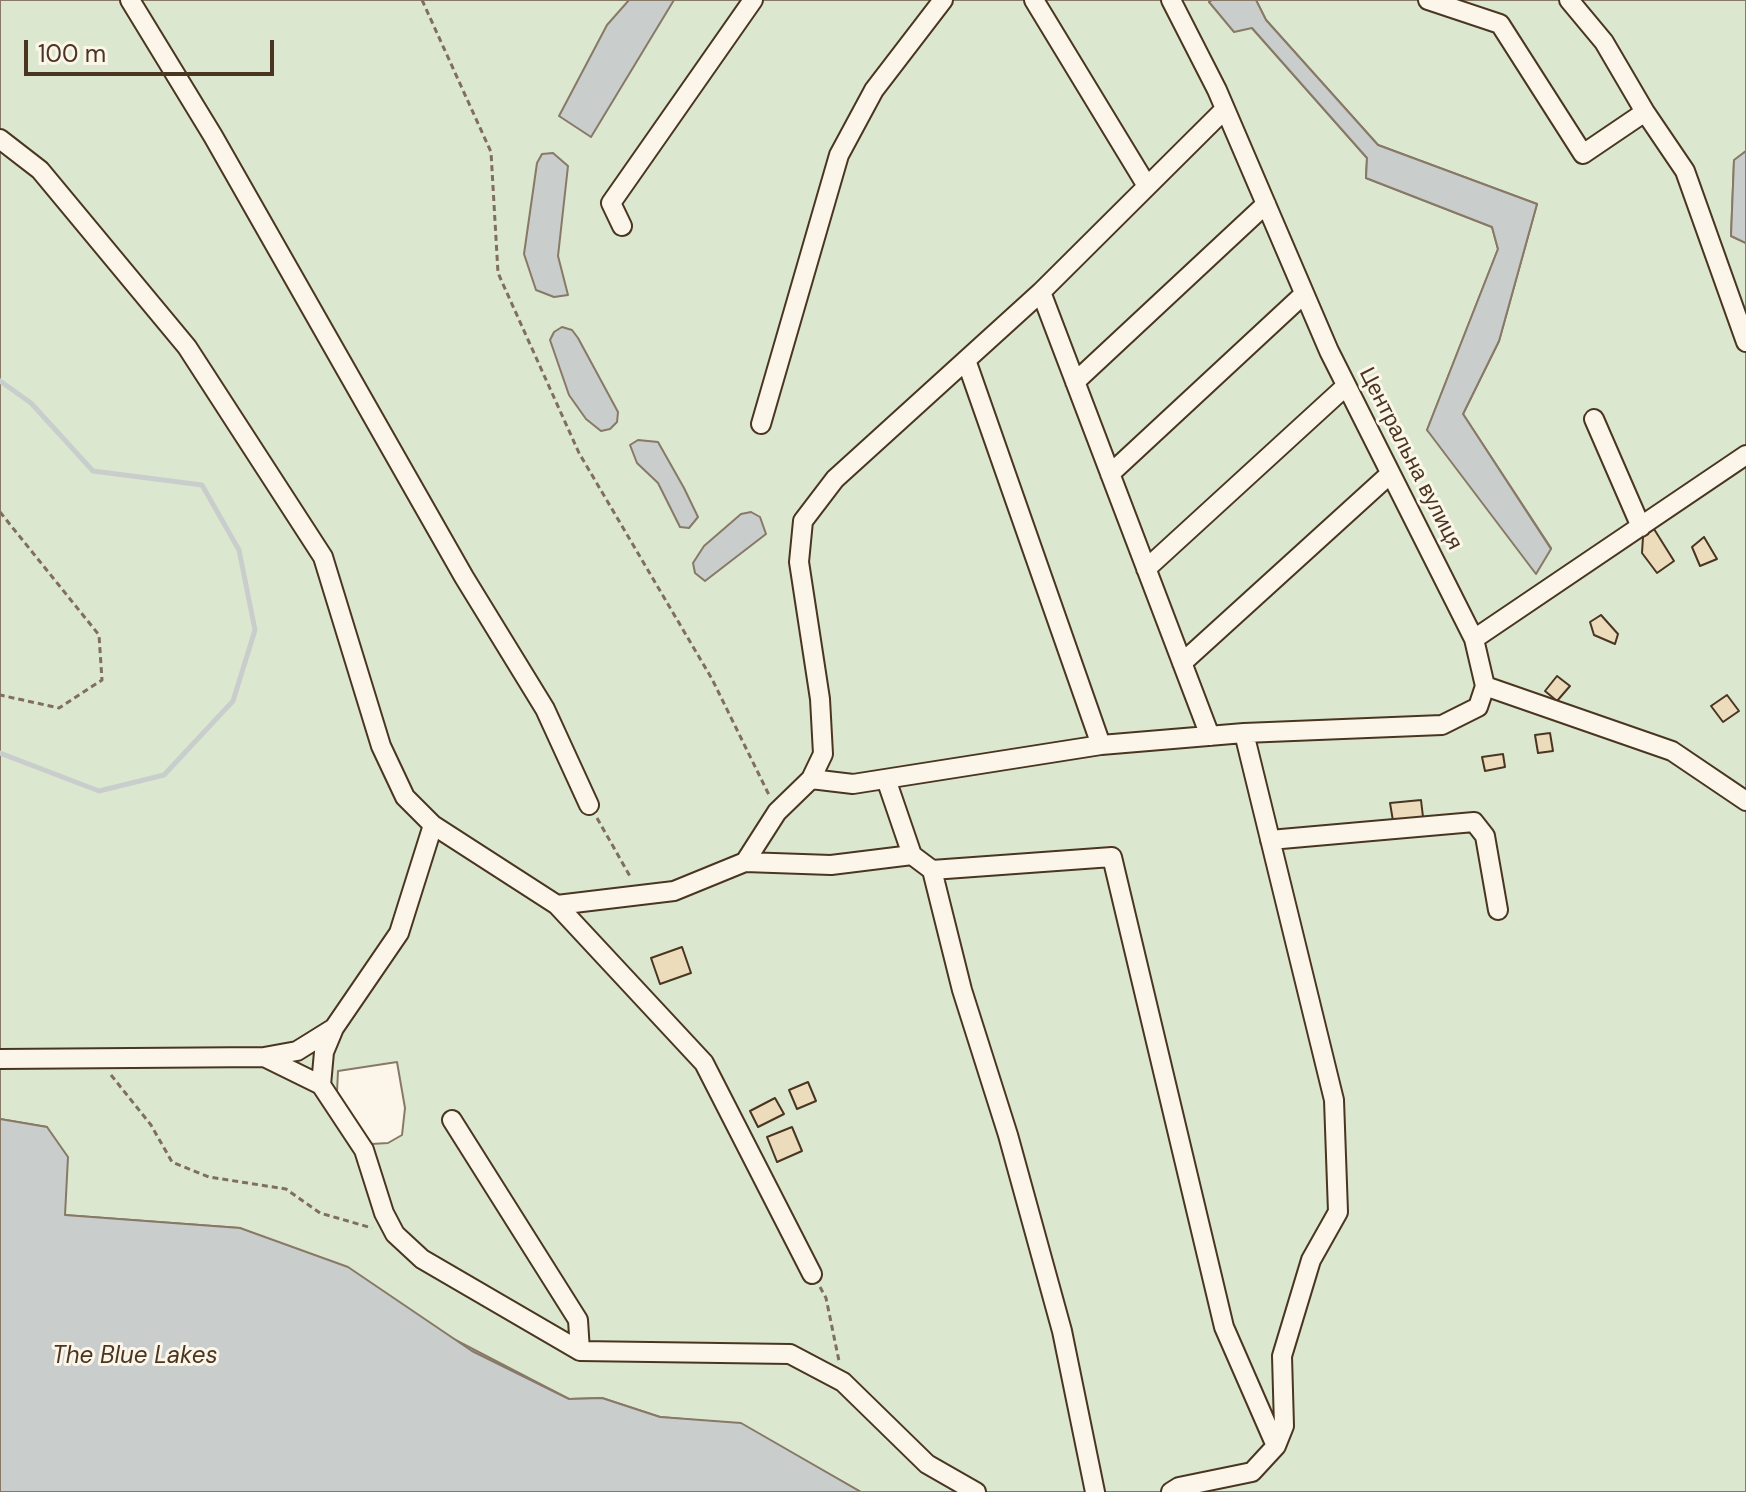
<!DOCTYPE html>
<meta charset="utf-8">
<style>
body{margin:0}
#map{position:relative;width:1746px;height:1492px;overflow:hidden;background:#fbf6e9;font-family:"DM Sans",sans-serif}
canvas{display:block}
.scale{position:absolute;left:24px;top:40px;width:250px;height:36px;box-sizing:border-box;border:4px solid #4a3520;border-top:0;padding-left:10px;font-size:24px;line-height:28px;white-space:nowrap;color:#4a3520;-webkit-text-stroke:6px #fbf6e9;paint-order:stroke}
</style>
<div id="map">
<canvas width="1746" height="1492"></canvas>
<div class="scale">100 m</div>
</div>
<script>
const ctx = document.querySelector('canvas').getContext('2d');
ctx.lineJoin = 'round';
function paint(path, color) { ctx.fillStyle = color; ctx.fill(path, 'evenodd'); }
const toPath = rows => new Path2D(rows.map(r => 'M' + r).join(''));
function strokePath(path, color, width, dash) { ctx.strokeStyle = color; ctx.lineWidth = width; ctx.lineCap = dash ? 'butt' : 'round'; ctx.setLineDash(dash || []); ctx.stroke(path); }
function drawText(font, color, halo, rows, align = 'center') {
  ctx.font = font + ' "DM Sans",sans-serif'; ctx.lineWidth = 6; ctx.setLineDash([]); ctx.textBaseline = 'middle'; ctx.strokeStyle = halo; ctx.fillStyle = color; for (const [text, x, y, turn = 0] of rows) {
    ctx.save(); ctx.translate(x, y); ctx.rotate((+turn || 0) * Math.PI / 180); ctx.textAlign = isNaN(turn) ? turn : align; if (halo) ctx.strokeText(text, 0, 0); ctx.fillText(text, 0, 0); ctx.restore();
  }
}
const green = toPath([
 [0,0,1212,0,1209,2,1252,28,1367,158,1366,178,1492,227,1498,249,1427,430,1551,548,1463,414,1499,341,1537,204,1378,145,1266,20,1256,0,1746,0,1746,151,1734,161,1731,236,1746,243,1746,1492,861,1492,741,1424,660,1417,602,1398,569,1399,240,1228,64,1215,47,1127,0,1119,0,0],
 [397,1062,405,1108,402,1135,388,1143,371,1144,337,1092,338,1071,397,1062]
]);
paint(green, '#dce7d0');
strokePath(green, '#887966', 2);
const water = toPath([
 [629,0,674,0,591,137,559,116,607,25,629,0],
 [1212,0,1256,0,1266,20,1378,145,1537,204,1499,341,1463,414,1551,549,1536,574,1427,430,1498,249,1492,227,1366,178,1367,158,1252,28,1234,32,1209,2,1212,0],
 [1746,151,1746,243,1731,236,1734,160,1746,151],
 [553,153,568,166,558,256,568,295,554,297,536,290,524,254,537,163,542,154,553,153],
 [562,327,572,330,578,338,618,412,617,422,610,429,601,431,586,419,569,395,550,340,554,332,562,327],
 [638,440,658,442,684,488,698,517,689,528,680,527,658,483,637,463,630,445,638,440],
 [751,512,760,517,766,534,705,581,695,573,693,563,704,546,741,514,751,512],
 [0,1119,47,1127,68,1157,65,1215,240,1228,348,1267,472,1351,569,1399,602,1398,660,1417,741,1423,861,1492,0,1492,0,1119]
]);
paint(water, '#c9cecd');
strokePath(water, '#887966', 2);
strokePath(toPath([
 [0,381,31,403,93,471,202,485,239,550,255,630,233,701,164,775,99,791,0,753]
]), '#c9cecd', 5);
const building = toPath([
 [1654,529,1674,561,1657,573,1642,553,1643,537,1654,529],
 [1704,537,1717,559,1700,566,1692,547,1704,537],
 [1601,615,1618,634,1615,644,1594,635,1590,622,1601,615],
 [1557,676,1570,686,1557,701,1545,691,1557,676],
 [1727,695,1739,711,1723,722,1711,706,1727,695],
 [1550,733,1553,751,1538,753,1535,735,1550,733],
 [1503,754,1505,767,1485,771,1482,757,1503,754],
 [1421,800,1423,817,1393,821,1390,803,1421,800],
 [682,947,691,973,660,984,651,958,682,947],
 [808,1082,816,1101,797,1109,789,1090,808,1082],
 [775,1098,784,1114,758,1127,750,1111,775,1098],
 [792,1127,802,1151,777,1162,767,1137,792,1127]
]);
paint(building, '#ecdcbc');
strokePath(building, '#4a3520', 2);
const minor = toPath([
 [130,0,213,136,464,577,545,709,589,805],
 [1034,0,1147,186],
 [1428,0,1500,24,1583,154,1645,112],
 [1569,0,1604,42,1645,112,1685,171,1746,342],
 [0,139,40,170,187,347,323,557,381,746,405,797,433,825,557,905,704,1063,812,1274],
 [622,226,611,203,753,0],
 [1041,292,1210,736],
 [966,360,1101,745],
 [1075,382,1266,204],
 [1594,419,1641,527],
 [761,424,839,155,874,90,943,0],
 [1110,474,1304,294],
 [1146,569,1346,386],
 [1474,639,1746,455],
 [1182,663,1390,474],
 [1485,686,1672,751,1746,801],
 [811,779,823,754,820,699,799,562,803,521,835,479,1041,292,1225,109],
 [886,779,912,855,932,870,1112,857,1224,1327,1276,1446],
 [433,825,399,933,334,1028,324,1052,321,1085,364,1150,384,1213,395,1234,422,1259,580,1351,790,1354,843,1382,927,1464,976,1492],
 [1270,840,1474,822,1485,836,1498,910],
 [745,862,831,865,912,855],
 [932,870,962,990,1008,1135,1062,1331,1095,1492],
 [557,905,674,891,745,862,777,812,811,779,853,784,1101,745,1244,733,1442,725,1478,707,1485,686,1474,639,1329,351,1217,90,1171,0],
 [264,1057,321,1085],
 [0,1059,264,1057,297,1051,334,1028],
 [452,1120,578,1320,580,1351],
 [1171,1492,1179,1487,1252,1472,1276,1446,1284,1426,1282,1356,1311,1260,1338,1212,1334,1100,1244,733]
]);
strokePath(minor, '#4a3520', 22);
strokePath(toPath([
 [422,0,491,152,498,273,579,453,712,679,770,797],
 [0,512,99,635,102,680,59,708,0,695],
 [597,818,631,878],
 [111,1075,151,1125,172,1162,209,1177,286,1189,320,1213,372,1228],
 [820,1287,826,1298,839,1361]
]), '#7f6f5c', 3, [6, 4]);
strokePath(minor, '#fbf6e9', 18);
drawText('22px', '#4a3520', '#fbf6e9', [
 ["Центральна вулиця",1410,459,63]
]);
drawText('italic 24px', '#4a3520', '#fbf6e9', [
 ["The Blue Lakes",135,1357]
]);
</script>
